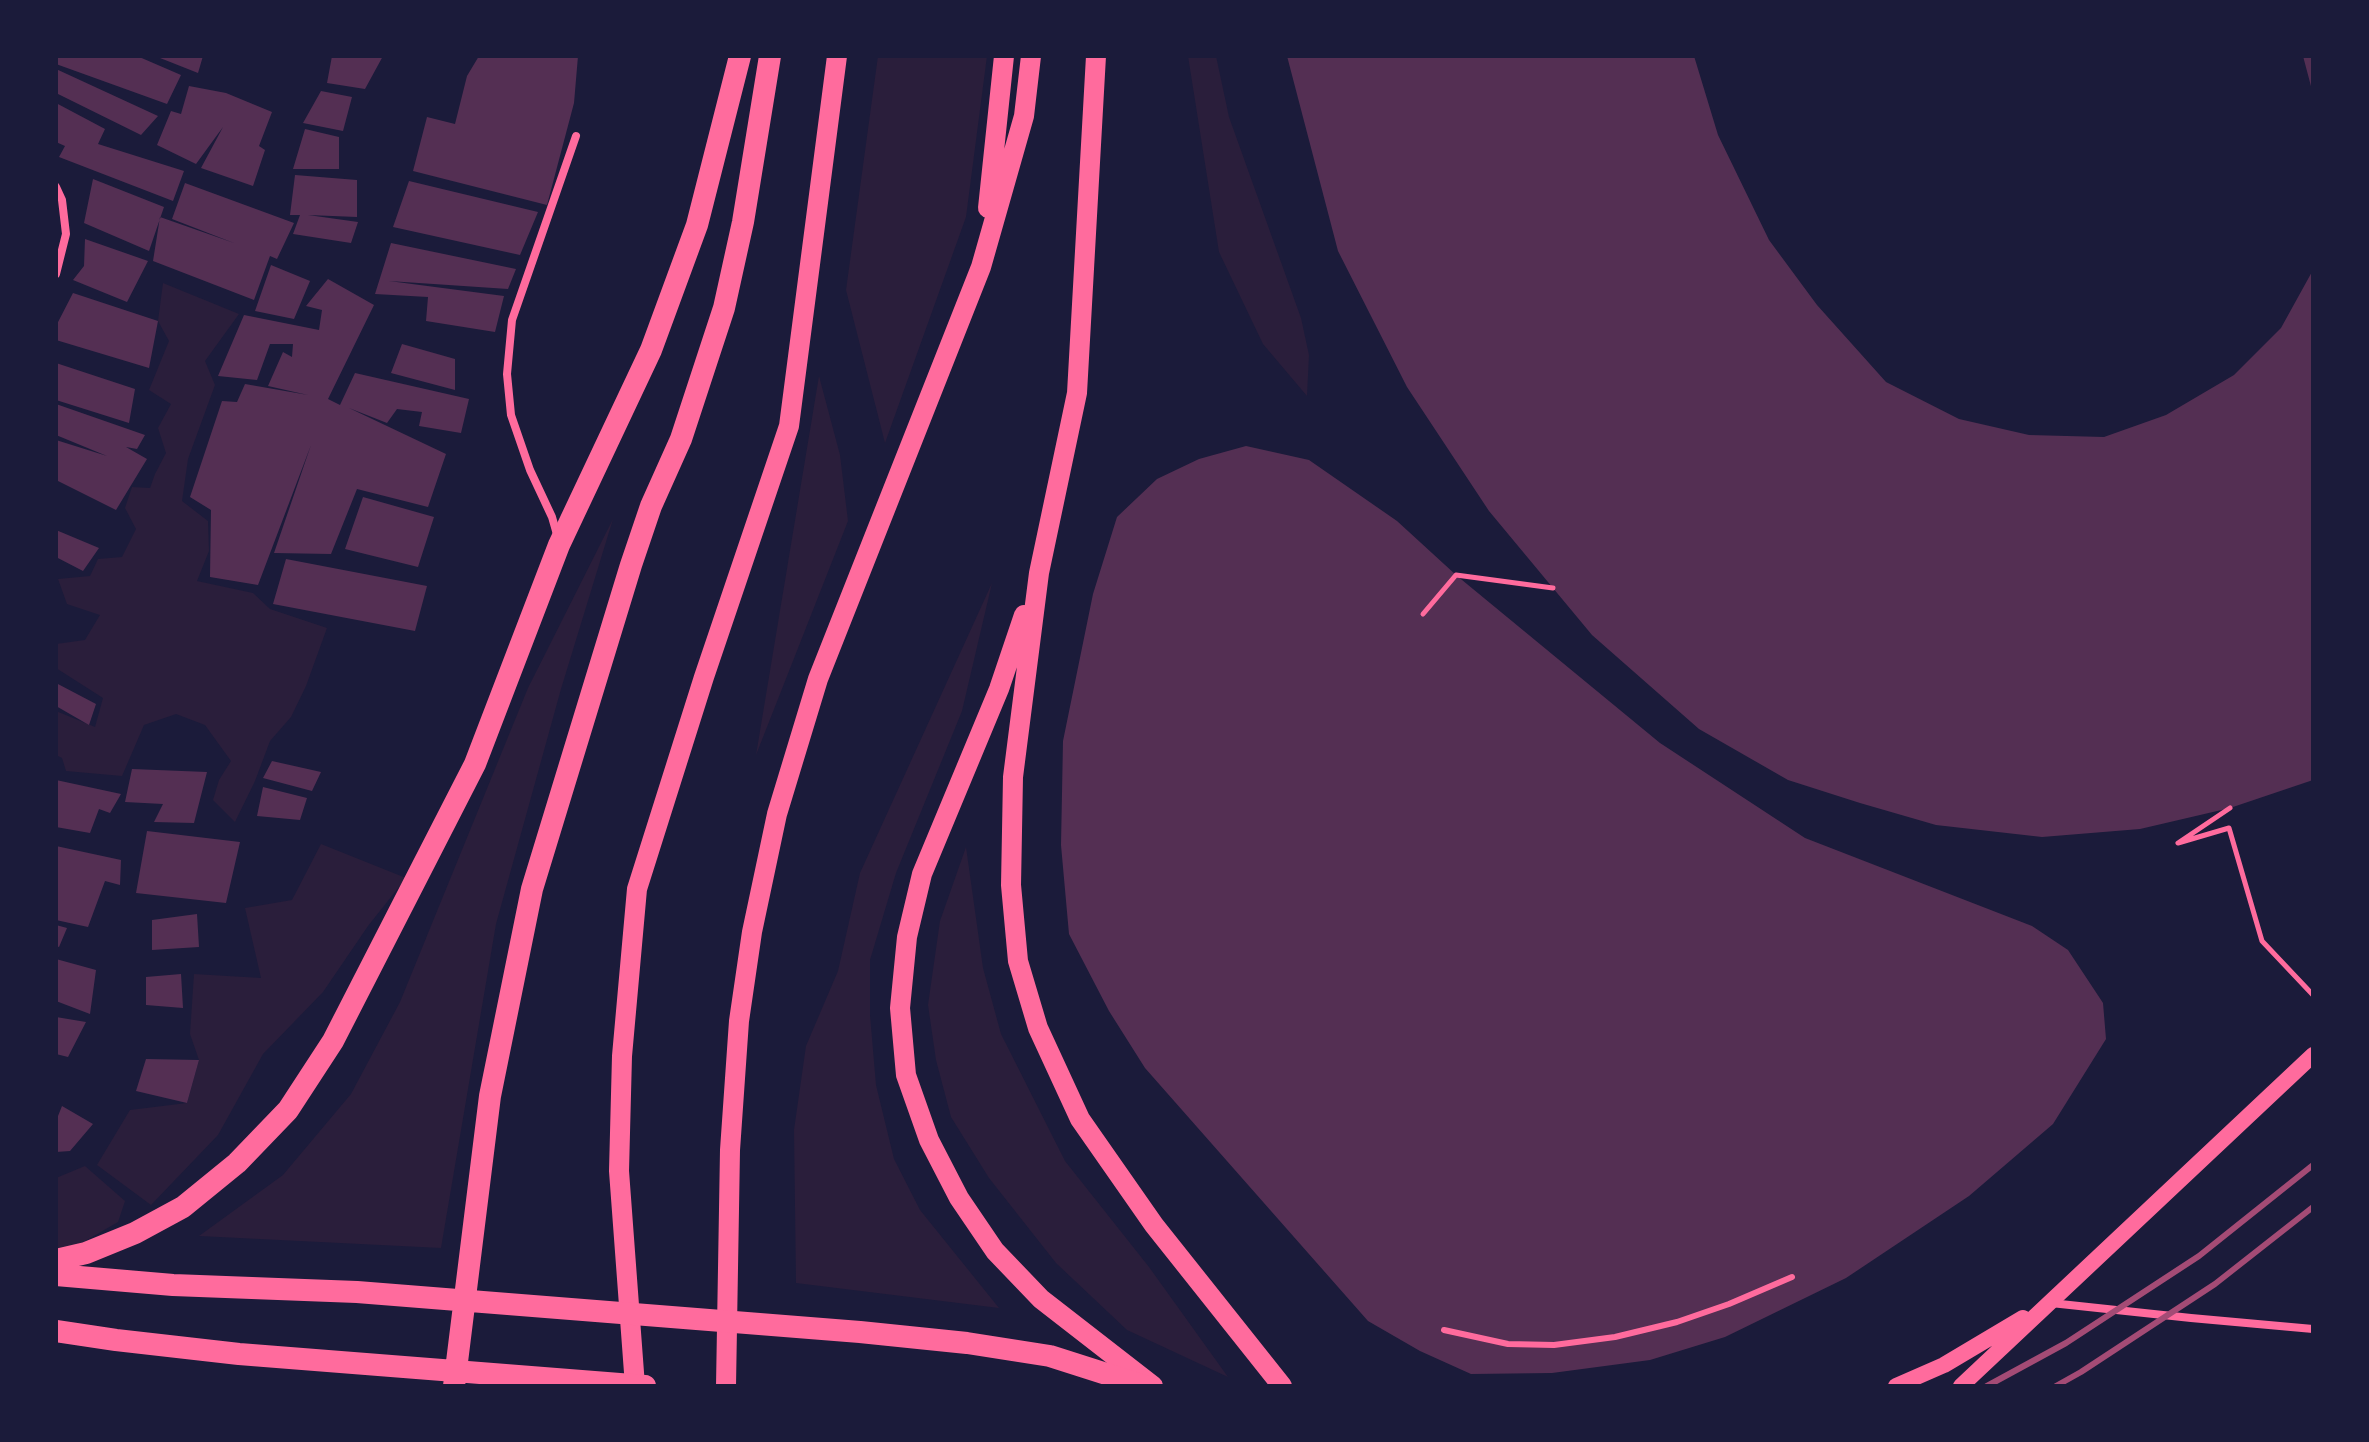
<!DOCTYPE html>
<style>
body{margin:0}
#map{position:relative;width:2369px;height:1442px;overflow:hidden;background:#1b1b3a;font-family:Lato,sans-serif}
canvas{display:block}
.frame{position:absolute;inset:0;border:58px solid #1b1b3a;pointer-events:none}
</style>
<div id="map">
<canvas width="2369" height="1442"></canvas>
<div class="frame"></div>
</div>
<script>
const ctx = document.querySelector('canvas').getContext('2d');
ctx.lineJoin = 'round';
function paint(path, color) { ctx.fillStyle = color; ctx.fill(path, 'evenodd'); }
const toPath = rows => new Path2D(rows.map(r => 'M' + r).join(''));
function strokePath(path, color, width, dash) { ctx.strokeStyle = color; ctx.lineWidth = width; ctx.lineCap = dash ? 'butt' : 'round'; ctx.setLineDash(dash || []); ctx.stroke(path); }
paint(toPath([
 [878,56,987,56,966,217,885,443,846,290],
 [1188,56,1216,56,1229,117,1301,318,1309,355,1307,396,1263,344,1219,252],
 [163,283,239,314,205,361,215,385,188,459,182,501,208,521,209,551,197,581,253,593,270,609,327,628,306,686,291,717,270,741,255,781,235,822,213,800,219,780,231,761,205,725,176,714,144,725,122,776,66,771,62,758,56,755,56,711,95,727,103,698,56,668,56,644,85,640,100,615,67,604,58,579,90,576,98,559,122,557,136,529,125,508,132,487,150,488,155,474,166,453,158,428,171,404,149,390,169,341,158,321],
 [819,376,840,455,848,521,756,755],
 [613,519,561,689,496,924,441,1248,199,1236,283,1175,351,1094,400,1002,528,688],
 [992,583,962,711,896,873,870,960,870,1015,876,1085,894,1159,920,1210,999,1308,796,1283,794,1130,806,1046,838,971,860,873],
 [321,844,406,878,368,926,323,992,263,1054,218,1135,151,1205,97,1165,130,1110,187,1103,199,1060,190,1034,194,974,261,978,245,908,292,900],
 [966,847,983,968,1001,1034,1065,1161,1149,1267,1228,1377,1127,1330,1056,1263,989,1178,951,1117,936,1060,928,1005,940,921],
 [85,1166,125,1201,118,1222,85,1241,56,1253,56,1178]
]), '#2a1e3b');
paint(toPath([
 [56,56,137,56,181,75,167,104,56,64],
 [155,56,203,56,198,73],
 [332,56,383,56,365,89,327,83],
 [479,56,578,56,574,103,547,205,413,171,427,117,455,124,467,76],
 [1287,56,1694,56,1718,135,1769,240,1817,305,1886,382,1959,419,2029,435,2104,437,2166,415,2234,375,2281,328,2313,270,2313,780,2230,808,2140,829,2042,837,1936,825,1860,803,1788,780,1699,729,1592,635,1489,511,1407,387,1338,251],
 [2303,56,2313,56,2313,90,2312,90],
 [56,69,158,116,141,135,56,93],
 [189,86,226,93,272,112,259,146,265,150,253,186,201,168,223,127,196,164,157,145,171,111,181,114],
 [321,91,352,97,343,131,303,123],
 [56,103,105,129,98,144,184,171,173,201,59,157,65,146,56,142],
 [305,129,339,137,339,169,293,169],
 [295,175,357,180,357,217,308,215,358,222,351,243,293,234,300,215,290,215],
 [93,179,164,207,149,251,84,223],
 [409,181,538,212,520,255,393,227],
 [185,183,294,223,277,259,270,256,254,300,153,261,160,217,234,243,172,219],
 [85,239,148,261,127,302,73,280,84,266],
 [391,243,516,269,508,289,389,281,504,296,495,332,426,321,428,297,375,294],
 [271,265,310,281,294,319,255,311],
 [328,279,374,305,328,399,340,405,355,373,469,399,461,433,419,426,422,412,397,409,387,423,349,408,446,454,428,507,357,489,331,554,274,553,311,445,258,585,210,577,211,510,190,497,222,401,237,402,245,384,308,395,268,386,283,352,292,357,293,344,270,344,257,380,218,376,244,315,319,330,322,310,306,306],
 [73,293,158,321,149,368,56,340,56,326],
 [402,344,455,359,455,390,391,373],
 [56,363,135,389,129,423,56,400],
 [56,404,145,435,137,449,126,447,147,459,116,510,56,480,56,440,107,456,56,435],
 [1246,446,1309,460,1397,521,1456,575,1660,743,1805,838,2032,926,2068,950,2103,1003,2106,1039,2053,1124,1969,1196,1846,1278,1725,1337,1650,1360,1552,1373,1471,1374,1420,1351,1368,1321,1145,1068,1109,1011,1069,934,1061,845,1063,741,1093,594,1117,517,1157,479,1199,459],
 [363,497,434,517,418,567,345,549],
 [56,530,99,548,83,571,56,557],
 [286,559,427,586,415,631,273,604],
 [56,683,96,704,89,725,56,706],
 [272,761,321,772,312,791,263,778],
 [132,769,207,772,194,823,154,822,163,804,125,802],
 [56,780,121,794,110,813,99,809,90,833,56,827],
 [263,787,307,798,300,820,257,816],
 [147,831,240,842,226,903,136,893],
 [56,846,121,860,120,885,105,881,88,927,56,920],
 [197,914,199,947,152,950,152,920],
 [56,925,67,928,59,947,56,946],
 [56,959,96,970,90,1014,56,1001],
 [181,974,183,1008,146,1005,146,977],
 [56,1017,86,1022,68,1057,56,1054],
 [146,1059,199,1060,187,1103,136,1091],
 [62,1106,93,1124,70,1151,56,1152,56,1121]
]), '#542f53');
strokePath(toPath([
 [1423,614,1456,575,1553,588],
 [2230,808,2178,843,2229,828,2262,941,2313,995]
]), '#ff6b9d', 5);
strokePath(toPath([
 [1444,1330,1508,1344,1554,1345,1615,1337,1677,1322,1729,1304,1792,1277]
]), '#ff6b9d', 6);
strokePath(toPath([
 [56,187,62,200,66,234,56,274],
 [558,538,552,517,530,470,511,415,507,374,512,320,576,136],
 [2051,1303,2191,1318,2313,1329]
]), '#ff6b9d', 8);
strokePath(toPath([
 [1896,1386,1944,1365,2023,1318],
 [1961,1386,2313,1055]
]), '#ff6b9d', 16);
strokePath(toPath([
 [1096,56,1077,393,1039,573,1013,777,1011,885,1018,961,1038,1028,1080,1119,1154,1225,1282,1386],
 [988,208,1004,56],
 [1024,615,999,689,922,874,907,937,900,1008,906,1075,929,1140,959,1198,995,1251,1041,1299,1153,1386],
 [635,1386,619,1171,622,1056,637,889,704,677,789,426,837,56],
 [726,1386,730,1150,739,1021,752,932,777,814,818,679,981,267,1024,116,1031,56]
]), '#ff6b9d', 20);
strokePath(toPath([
 [56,1260,86,1253,135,1233,183,1207,237,1163,288,1110,333,1041,475,764,559,545,651,350,697,225,740,56],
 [56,1275,173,1285,357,1292,860,1332,967,1343,1050,1356,1144,1386],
 [56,1331,116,1340,239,1354,645,1386],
 [454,1386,490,1096,532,889,631,565,651,506,681,439,724,308,743,222,770,56]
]), '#ff6b9d', 22);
strokePath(toPath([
 [1987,1386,2066,1343,2199,1256,2313,1165],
 [2056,1386,2081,1372,2215,1284,2313,1207]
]), '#a44b75', 6);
</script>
